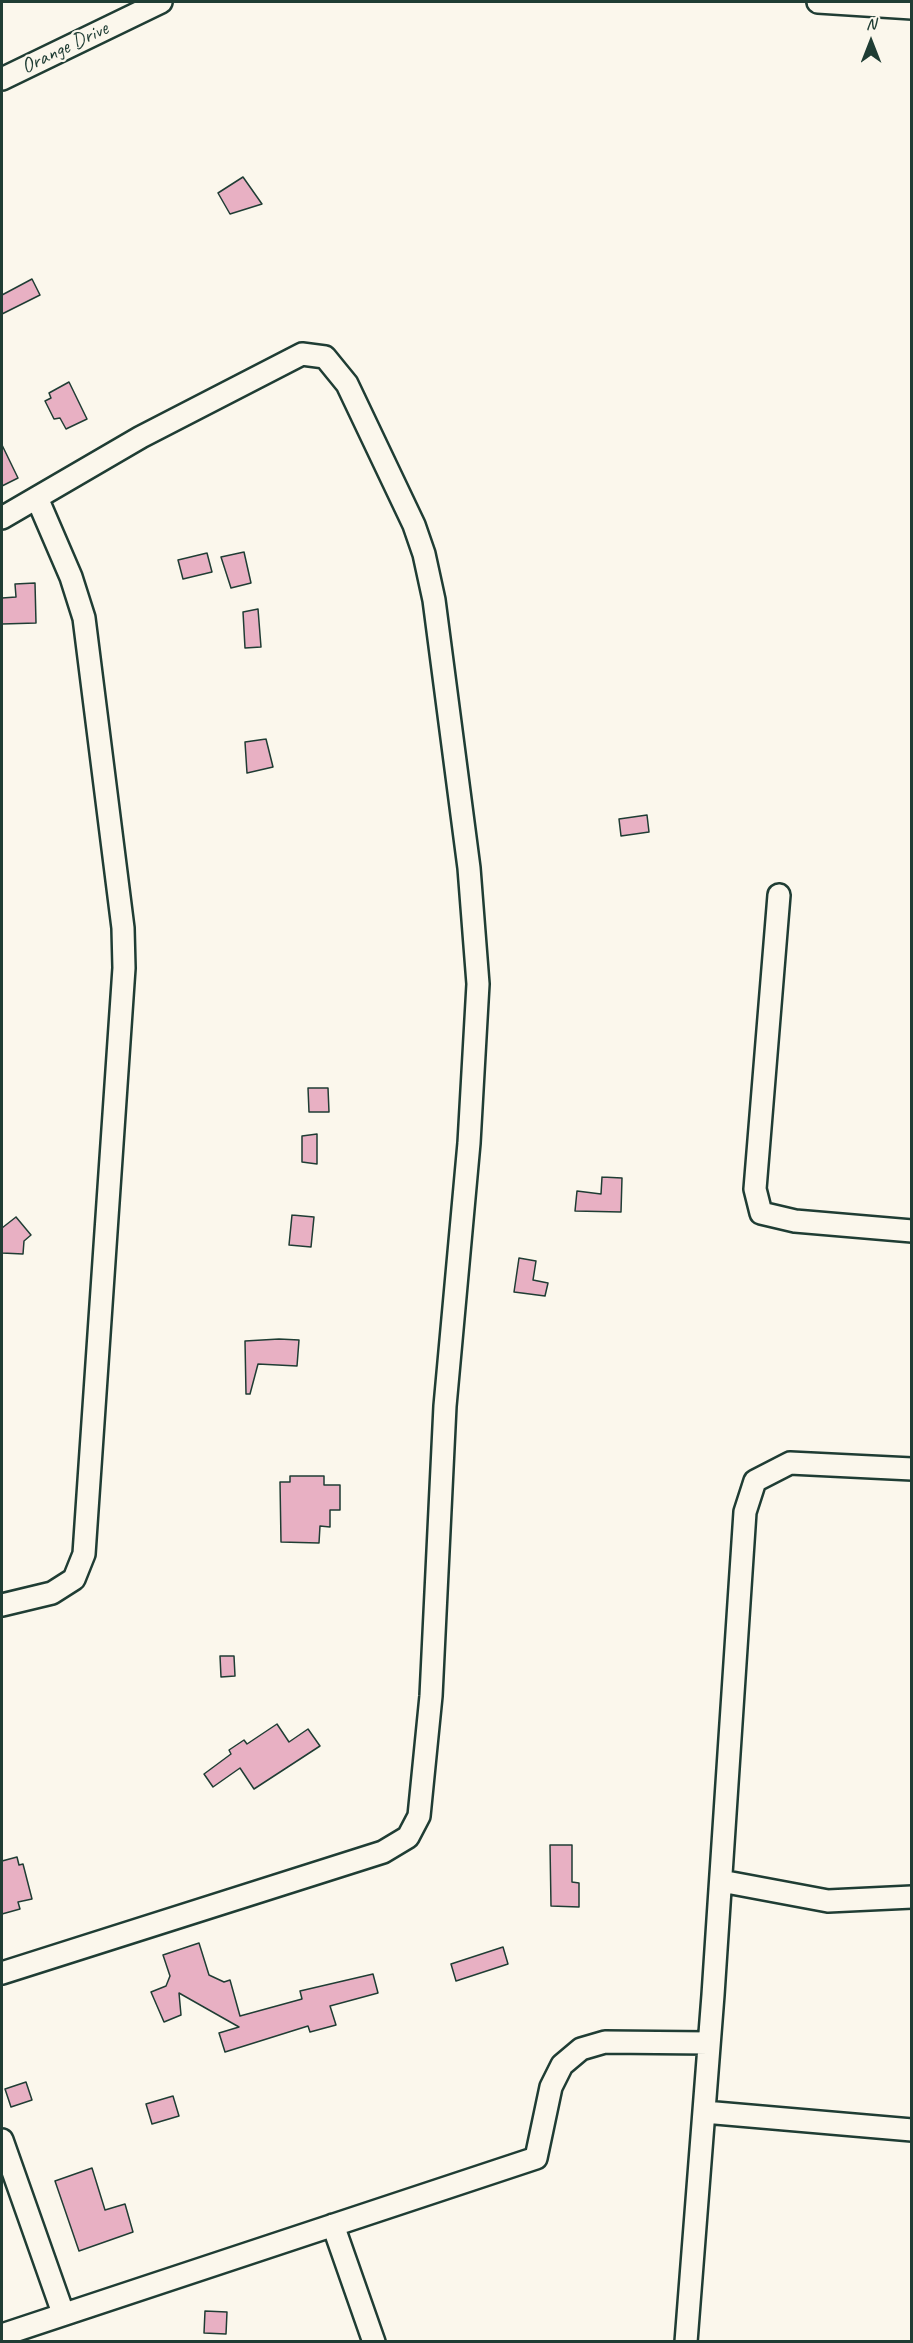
<!DOCTYPE html>
<style>
body{margin:0}
#map{position:relative;width:913px;height:2343px;overflow:hidden;background:#fbf7ec;font-family:Caveat,sans-serif}
canvas{display:block}
.frame{position:absolute;inset:0;border:3px solid #1f3d34;pointer-events:none}
.north{position:absolute;left:841px;top:12px;width:60px;height:60px;-webkit-text-stroke:4px #fbf7ec;paint-order:stroke;rotate:0deg;font-size:16px;font-weight:700;line-height:24px;text-align:center;color:#1f3d34}
.north::after{content:'';display:block;margin:auto;width:21px;height:27px;background:#1f3d34;clip-path:polygon(50% 0,100% 100%,50% 72%,0 100%)}
</style>
<div id="map">
<canvas width="913" height="2343"></canvas>
<div class="frame"></div>
<div class="north">N</div>
</div>
<script>
const ctx = document.querySelector('canvas').getContext('2d');
ctx.lineJoin = 'round';
function paint(path, color) { ctx.fillStyle = color; ctx.fill(path, 'evenodd'); }
const toPath = rows => new Path2D(rows.map(r => 'M' + r).join(''));
function strokePath(path, color, width, dash) { ctx.strokeStyle = color; ctx.lineWidth = width; ctx.lineCap = dash ? 'butt' : 'round'; ctx.setLineDash(dash || []); ctx.stroke(path); }
function drawText(font, color, halo, rows, align = 'center') {
  ctx.font = font + ' Caveat,sans-serif'; ctx.lineWidth = 4.5; ctx.setLineDash([]); ctx.textBaseline = 'middle'; ctx.strokeStyle = halo; ctx.fillStyle = color; for (const [text, x, y, turn = 0] of rows) {
    ctx.save(); ctx.translate(x, y); ctx.rotate((+turn || 0) * Math.PI / 180); ctx.textAlign = isNaN(turn) ? turn : align; if (halo) ctx.strokeText(text, 0, 0); ctx.fillText(text, 0, 0); ctx.restore();
  }
}
const building = toPath([
 [243,177,262,204,230,214,218,193,243,177],
 [32,279,40,295,2,314,2,295,32,279],
 [69,382,87,419,66,429,60,418,54,419,45,401,51,398,49,393,69,382],
 [2,445,18,478,2,486,2,445],
 [244,552,251,583,231,588,221,557,244,552],
 [207,553,212,572,183,579,178,560,207,553],
 [35,583,36,623,2,624,2,598,16,597,15,584,35,583],
 [258,609,261,647,245,648,243,612,258,609],
 [266,739,273,767,247,773,245,742,266,739],
 [647,815,649,832,621,836,619,819,647,815],
 [308,1088,328,1088,329,1112,309,1112,308,1088],
 [317,1134,317,1164,302,1162,302,1136,317,1134],
 [602,1177,622,1178,621,1212,575,1211,577,1191,601,1194,602,1177],
 [292,1215,314,1217,311,1247,289,1245,292,1215],
 [16,1217,31,1235,24,1241,23,1254,2,1253,2,1228,16,1217],
 [519,1258,536,1261,533,1280,548,1283,545,1296,514,1292,519,1258],
 [279,1339,299,1340,297,1366,258,1364,250,1394,246,1394,245,1341,279,1339],
 [290,1476,324,1476,324,1485,340,1485,340,1510,330,1510,330,1527,320,1526,319,1543,281,1542,280,1482,290,1482,290,1476],
 [220,1656,234,1656,235,1676,221,1677,220,1656],
 [277,1724,289,1742,308,1729,320,1746,254,1789,240,1768,213,1787,204,1774,231,1754,229,1750,244,1740,247,1744,277,1724],
 [550,1845,572,1845,572,1882,579,1883,579,1907,551,1906,550,1845],
 [17,1857,19,1865,23,1864,32,1899,18,1902,20,1909,2,1914,2,1861,17,1857],
 [199,1943,209,1975,224,1982,230,1980,240,2016,302,1999,300,1991,373,1974,378,1993,330,2006,336,2025,310,2032,308,2026,225,2052,219,2033,239,2027,179,1993,181,2015,164,2022,151,1992,166,1986,170,1976,163,1955,199,1943],
 [503,1947,508,1964,456,1981,451,1964,503,1947],
 [26,2082,32,2100,11,2107,5,2089,26,2082],
 [173,2096,179,2116,152,2124,146,2104,173,2096],
 [92,2168,105,2210,125,2204,133,2232,79,2251,55,2181,92,2168],
 [205,2311,227,2312,226,2334,204,2333,205,2311]
]);
paint(building, '#e8b0c3');
strokePath(building, '#1f3d34', 1.5);
const minor = toPath([
 [818,2,912,8],
 [2,79,161,2],
 [2,518,141,437,302,354,325,357,347,384,414,525,424,554,434,600,469,868,478,984,469,1143,445,1406,431,1696,419,1816,408,1837,383,1852,2,1973],
 [779,895,755,1189,761,1213,795,1221,912,1231],
 [2,1605,52,1593,74,1579,84,1554,124,968,123,928,84,618,71,577,37,498],
 [721,1881,828,1901,912,1897],
 [704,2112,912,2130],
 [2,2140,63,2313],
 [333,2225,374,2342],
 [2,2335,536,2158,551,2087,562,2065,581,2049,605,2042,709,2043],
 [686,2342,713,1995,745,1512,755,1481,790,1463,912,1469]
]);
strokePath(minor, '#1f3d34', 26);
strokePath(minor, '#fbf7ec', 21);
drawText('21px', '#1f3d34', '#fbf7ec', [
 ["Orange Drive",65,48,-26]
]);
</script>
